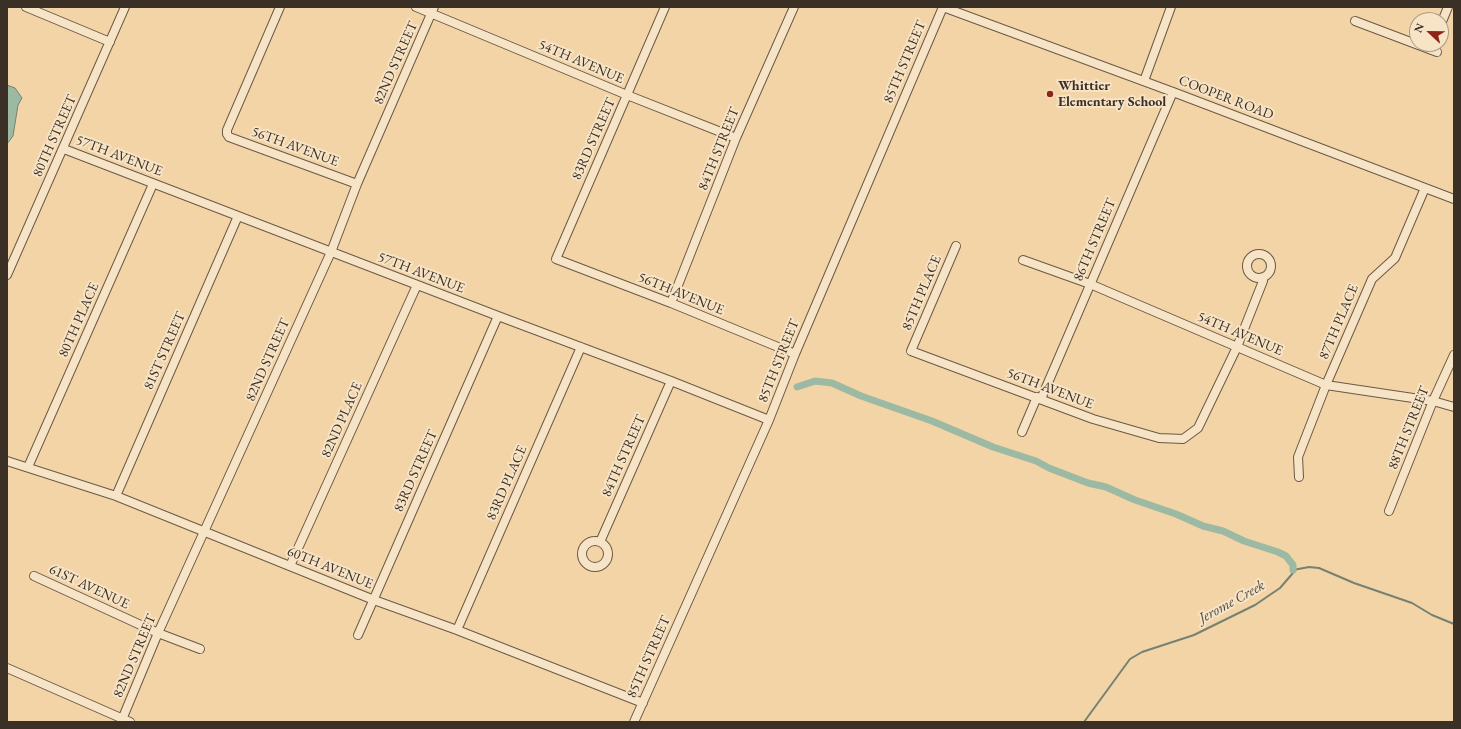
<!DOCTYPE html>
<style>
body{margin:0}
#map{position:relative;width:1461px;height:729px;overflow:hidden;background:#f3d4a7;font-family:"EB Garamond",serif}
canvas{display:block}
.frame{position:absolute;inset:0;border:8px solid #3b3025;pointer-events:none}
.north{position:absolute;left:1409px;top:12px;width:40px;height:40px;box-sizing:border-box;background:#f7e3c6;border:1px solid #ac9b86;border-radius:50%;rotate:292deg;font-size:11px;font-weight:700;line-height:16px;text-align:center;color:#3b3025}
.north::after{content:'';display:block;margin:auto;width:14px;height:18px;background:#8f2418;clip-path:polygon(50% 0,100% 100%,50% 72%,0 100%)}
</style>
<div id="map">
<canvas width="1461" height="729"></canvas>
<div class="frame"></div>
<div class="north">N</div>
</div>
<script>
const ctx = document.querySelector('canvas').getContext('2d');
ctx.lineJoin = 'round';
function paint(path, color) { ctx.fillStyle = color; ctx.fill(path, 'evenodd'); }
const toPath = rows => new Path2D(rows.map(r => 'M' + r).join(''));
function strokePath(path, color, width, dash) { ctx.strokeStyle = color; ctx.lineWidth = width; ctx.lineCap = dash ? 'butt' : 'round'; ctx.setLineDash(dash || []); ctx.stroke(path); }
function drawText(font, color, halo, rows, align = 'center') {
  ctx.font = font + ' "EB Garamond",serif'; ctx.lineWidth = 4; ctx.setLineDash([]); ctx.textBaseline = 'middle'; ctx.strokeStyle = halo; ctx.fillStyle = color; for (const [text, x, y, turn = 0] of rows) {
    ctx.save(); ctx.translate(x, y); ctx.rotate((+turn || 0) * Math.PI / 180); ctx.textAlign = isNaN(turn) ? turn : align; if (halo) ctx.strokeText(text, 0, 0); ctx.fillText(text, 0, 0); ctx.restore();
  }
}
const water = toPath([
 [7,85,15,88,22,98,18,105,13,136,7,144,7,85]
]);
paint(water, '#9cb9a3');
strokePath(water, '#758271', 1);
strokePath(toPath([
 [1084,722,1130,659,1142,652,1194,635,1255,605,1280,588,1293,573,1293,570,1309,567,1319,568,1354,583,1412,603,1432,615,1454,624]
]), '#758271', 2);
strokePath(toPath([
 [797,387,815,381,832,383,861,396,932,421,993,447,1036,461,1049,468,1088,483,1106,487,1135,500,1176,514,1203,526,1223,531,1244,541,1278,552,1286,556,1293,565,1293,570]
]), '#9cb9a3', 7);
const minor = toPath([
 [26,7,110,42],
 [280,7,227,130,227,134,229,137,357,184],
 [416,7,627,95,736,138],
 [665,7,556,259,671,303,795,354],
 [943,7,1173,92,1454,199],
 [1355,21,1437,52],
 [1441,24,1448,7],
 [1144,81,1171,7],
 [64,149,498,316,671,381,769,420],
 [956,246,911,351,1093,419,1159,438,1183,439,1198,428,1237,347,1263,281,1263,277],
 '1247 266a12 12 0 1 1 24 0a12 12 0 1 1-24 0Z',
 [1023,260,1090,284,1326,385,1433,401,1454,407],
 [7,275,125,7],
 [671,303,736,138,794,7],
 [1041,399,1173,92],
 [1022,432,1037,397],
 [7,461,116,496,374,600,457,630,643,703],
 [28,467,153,184],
 [1299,477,1298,457,1326,385,1372,279,1395,258,1425,188],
 [116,496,238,216],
 [1389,511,1433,401,1454,355],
 '582 554a13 13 0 1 1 26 0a13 13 0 1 1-26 0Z',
 [600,542,671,381],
 [290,566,417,285],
 [34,576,158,633,200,649],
 [457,630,581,347],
 [358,635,498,316],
 [7,668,130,722],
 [121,722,158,633,331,252,357,184,434,7],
 [634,722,769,420,795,354,943,7]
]);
strokePath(minor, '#695946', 10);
strokePath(minor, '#f7e3c6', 8);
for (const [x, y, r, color] of [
 [1050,94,4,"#8f2418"]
]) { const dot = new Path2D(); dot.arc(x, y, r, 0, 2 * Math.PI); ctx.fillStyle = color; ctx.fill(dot); strokePath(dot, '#f7e3c6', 1.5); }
drawText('14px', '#3b3025', '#f7e3c6', [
 ["54TH AVENUE",581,62,23],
 ["85TH STREET",905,62,-67],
 ["82ND STREET",396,63,-66],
 ["COOPER ROAD",1226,98,21],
 ["80TH STREET",55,136,-66],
 ["83RD STREET",594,139,-66],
 ["56TH AVENUE",295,147,20],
 ["84TH STREET",719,149,-68],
 ["57TH AVENUE",119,156,21],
 ["86TH STREET",1095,240,-67],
 ["57TH AVENUE",421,273,21],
 ["85TH PLACE",922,293,-67],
 ["56TH AVENUE",681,294,22],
 ["80TH PLACE",79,320,-66],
 ["87TH PLACE",1339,322,-67],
 ["54TH AVENUE",1240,334,23],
 ["81ST STREET",165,351,-66],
 ["82ND STREET",268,360,-66],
 ["85TH STREET",779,361,-68],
 ["56TH AVENUE",1050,389,21],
 ["82ND PLACE",342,420,-66],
 ["88TH STREET",1409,428,-68],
 ["84TH STREET",624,456,-66],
 ["83RD STREET",416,471,-66],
 ["83RD PLACE",507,483,-66],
 ["60TH AVENUE",330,568,22],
 ["61ST AVENUE",89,587,25],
 ["82ND STREET",135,656,-67],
 ["85TH STREET",649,657,-66]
]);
drawText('bold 14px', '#3b3025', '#f7e3c6', [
 ["Whittier",1058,86],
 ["Elementary School",1058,102]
], 'left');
drawText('italic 15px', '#4e4b3e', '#f7e3c6', [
 ["Jerome Creek",1232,602,-29]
]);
</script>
